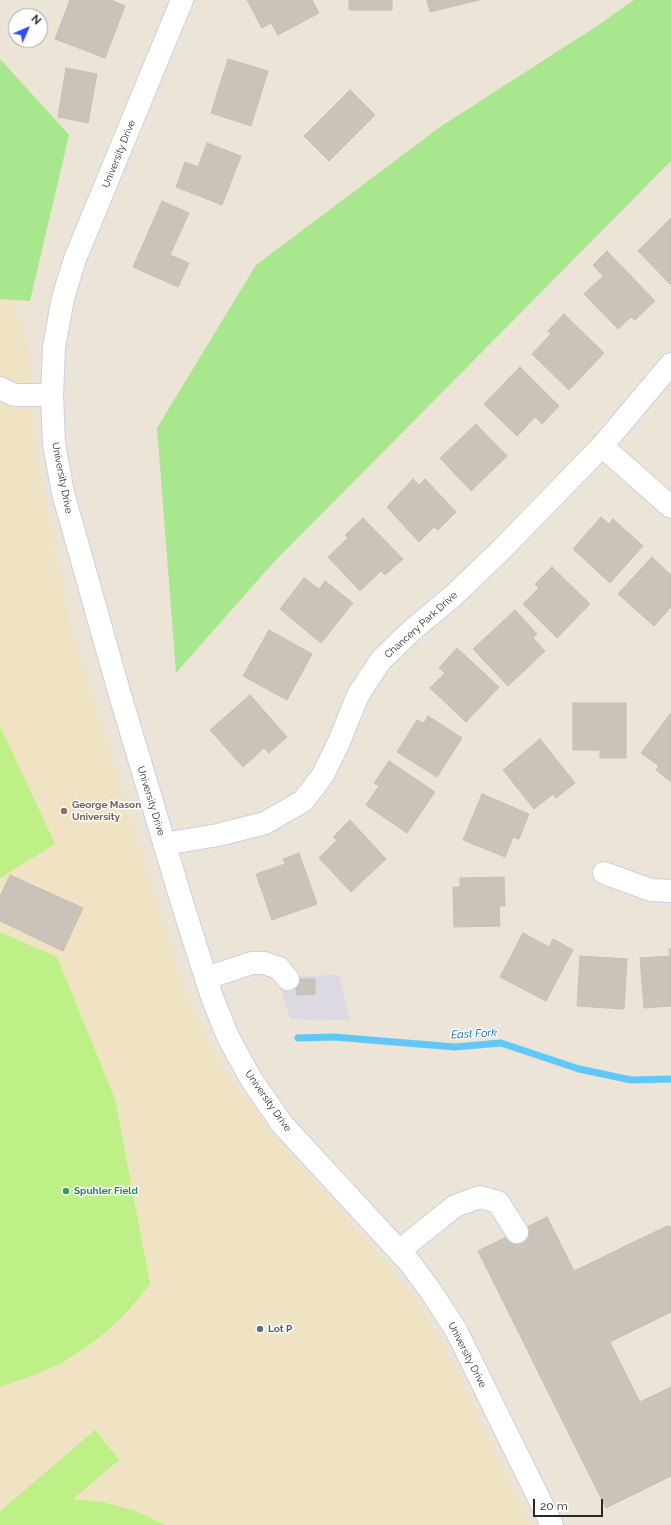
<!DOCTYPE html>
<style>
body{margin:0}
#map{position:relative;width:671px;height:1525px;overflow:hidden;background:#ebe4d7;font-family:Raleway,sans-serif}
canvas{display:block}
.north{position:absolute;left:8px;top:8px;width:40px;height:40px;box-sizing:border-box;background:#fff;border:1px solid #a9a9a9;border-radius:50%;rotate:45deg;font-size:11px;font-weight:700;line-height:16px;text-align:center;color:#272727}
.north::after{content:'';display:block;margin:auto;width:14px;height:18px;background:#304cff;clip-path:polygon(50% 0,100% 100%,50% 72%,0 100%)}
.scale{position:absolute;left:533px;top:1499px;width:70px;height:18px;box-sizing:border-box;border:2px solid #272727;border-top:0;padding-left:5px;font-size:12px;line-height:14px;white-space:nowrap;color:#272727;-webkit-text-stroke:3px #fff;paint-order:stroke}
</style>
<div id="map">
<canvas width="671" height="1525"></canvas>
<div class="north">N</div>
<div class="scale">20 m</div>
</div>
<script>
const ctx = document.querySelector('canvas').getContext('2d');
ctx.lineJoin = 'round';
function paint(path, color) { ctx.fillStyle = color; ctx.fill(path, 'evenodd'); }
const toPath = rows => new Path2D(rows.map(r => 'M' + r).join(''));
function strokePath(path, color, width, dash) { ctx.strokeStyle = color; ctx.lineWidth = width; ctx.lineCap = dash ? 'butt' : 'round'; ctx.setLineDash(dash || []); ctx.stroke(path); }
function drawText(font, color, halo, rows, align = 'center') {
  ctx.font = font + ' Raleway,sans-serif'; ctx.lineWidth = 3; ctx.setLineDash([]); ctx.textBaseline = 'middle'; ctx.strokeStyle = halo; ctx.fillStyle = color; for (const [text, x, y, turn = 0] of rows) {
    ctx.save(); ctx.translate(x, y); ctx.rotate((+turn || 0) * Math.PI / 180); ctx.textAlign = isNaN(turn) ? turn : align; if (halo) ctx.strokeText(text, 0, 0); ctx.fillText(text, 0, 0); ctx.restore();
  }
}
paint(toPath([
 [339,975,350,1020,290,1019,279,983,294,976]
]), '#dcd9e3');
paint(toPath([
 [0,274,26,338,36,453,70,626,186,996,221,1067,267,1127,411,1293,443,1344,530,1525,0,1525]
]), '#efe3c4');
paint(toPath([
 [634,0,671,0,671,161,272,564,176,673,157,428,256,265,440,127,597,26],
 [0,59,69,135,30,301,0,299]
]), '#a8e78e');
paint(toPath([
 [0,726,55,844,0,878],
 [0,932,57,957,115,1099,150,1284,128,1311,106,1332,85,1348,63,1362,35,1375,0,1387],
 [95,1430,119,1460,73,1499,102,1502,134,1510,165,1525,0,1525,0,1511]
]), '#bff088');
strokePath(toPath([
 [298,1038,334,1037,455,1047,501,1043,579,1069,631,1080,671,1079]
]), '#60c8f8', 7);
const building = toPath([
 [70,0,111,0,125,6,105,58,55,39,70,0],
 [247,0,312,0,319,13,278,35,271,23,262,28,247,0],
 [349,0,392,0,392,10,349,10,349,0],
 [427,0,479,0,430,12,427,0],
 [228,59,268,71,251,126,211,113,228,59],
 [66,68,97,74,88,123,58,117,66,68],
 [350,90,375,115,329,161,304,136,350,90],
 [207,143,241,156,222,205,176,187,185,162,198,167,207,143],
 [162,201,189,213,170,255,189,263,178,287,133,267,162,201],
 [671,218,671,285,638,251,671,218],
 [607,251,655,301,635,320,631,317,618,329,584,294,603,276,593,265,607,251],
 [564,314,604,353,569,390,532,354,551,334,548,331,564,314],
 [520,367,559,406,542,424,535,417,517,436,484,404,520,367],
 [476,424,507,456,471,491,440,458,476,424],
 [413,479,419,485,425,479,456,512,438,530,434,527,419,542,387,507,413,479],
 [601,517,609,524,613,519,643,546,610,583,573,549,601,517],
 [363,518,403,559,385,575,381,571,360,591,328,557,348,538,345,535,363,518],
 [652,557,671,575,671,607,654,626,618,594,652,557],
 [552,567,590,604,557,638,523,604,539,588,535,584,552,567],
 [304,578,319,589,325,581,353,603,321,643,280,609,304,578],
 [515,610,537,634,533,638,545,651,508,686,473,649,515,610],
 [269,630,312,654,287,700,243,676,269,630],
 [457,648,499,687,466,722,430,688,445,673,439,668,457,648],
 [250,695,287,737,269,753,264,748,243,767,210,730,250,695],
 [573,703,626,703,626,758,600,758,600,750,573,750,573,703],
 [670,714,671,715,671,782,656,770,659,766,641,753,670,714],
 [428,716,462,738,437,777,397,752,417,720,424,723,428,716],
 [540,739,575,783,556,798,553,794,534,809,503,770,540,739],
 [389,761,435,792,407,833,366,805,379,786,374,783,389,761],
 [482,794,529,814,519,839,513,837,505,857,463,840,482,794],
 [350,820,386,859,351,892,319,858,337,840,333,837,350,820],
 [299,853,317,904,272,920,256,874,285,864,283,859,299,853],
 [10,875,83,908,63,951,0,921,0,897,10,875],
 [504,877,505,906,499,906,500,926,454,927,453,887,460,887,460,878,504,877],
 [523,933,549,947,553,939,573,950,546,1001,500,977,523,933],
 [669,949,671,949,671,1006,644,1008,640,958,670,956,669,949],
 [580,956,627,959,624,1009,577,1006,580,956],
 [296,979,315,979,315,994,297,995,296,979],
 [547,1217,574,1271,667,1226,671,1227,671,1312,610,1342,640,1402,671,1387,671,1476,606,1508,478,1251,547,1217]
]);
paint(building, '#c9c3ba');
strokePath(building, '#c6c0b1', 1);
const minor = toPath([
 [182,0,75,259,63,298,54,347,52,395,54,444,63,493,120,695,184,909,212,997,228,1037,251,1079,282,1124,410,1263,430,1290,456,1330,552,1525],
 [0,388,14,395,52,395],
 [602,446,671,507],
 [164,844,218,835,265,823,303,801,323,775,339,742,358,695,381,660,411,631,453,596,502,549,602,446,671,364],
 [604,873,651,890,671,891],
 [206,978,252,963,264,963,279,968,288,979],
 [399,1251,455,1206,480,1197,498,1202,517,1232]
]);
strokePath(minor, '#cccfe2', 24);
strokePath(minor, '#fff', 22);
for (const [x, y, r, color] of [
 [64,811,4,"#8d6e63"],
 [66,1191,4,"#2e9e5b"],
 [260,1329,4,"#5c6f8a"]
]) { const dot = new Path2D(); dot.arc(x, y, r, 0, 2 * Math.PI); ctx.fillStyle = color; ctx.fill(dot); strokePath(dot, '#fff', 1.5); }
drawText('10px', '#272727', '#fff', [
 ["University Drive",119,154,-68],
 ["University Drive",62,478,79],
 ["Chancery Park Drive",421,625,-42],
 ["University Drive",151,801,73],
 ["University Drive",268,1101,55],
 ["University Drive",467,1355,63]
]);
drawText('bold 10px', '#785e54', '#fff', [
 ["George Mason",72,805],
 ["University",72,817]
], 'left');
drawText('bold 10px', '#27864d', '#fff', [
 ["Spuhler Field",74,1191]
], 'left');
drawText('bold 10px', '#4e5e75', '#fff', [
 ["Lot P",268,1329]
], 'left');
drawText('italic 11px', '#0362a0', '#fff', [
 ["East Fork",474,1034,-3]
]);
</script>
